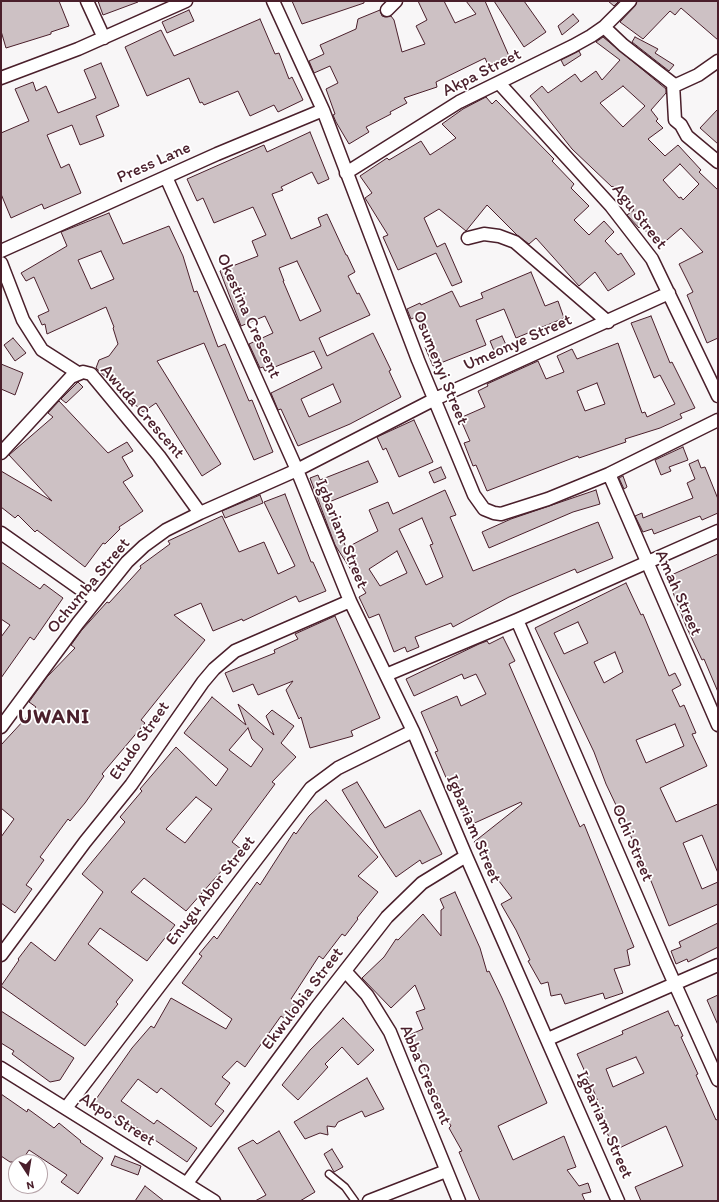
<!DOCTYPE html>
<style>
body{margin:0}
#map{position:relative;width:719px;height:1202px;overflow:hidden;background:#f8f6f7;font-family:Itim,sans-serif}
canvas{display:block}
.frame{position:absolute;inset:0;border:2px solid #4a1f2b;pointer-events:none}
.north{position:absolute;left:8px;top:1154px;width:40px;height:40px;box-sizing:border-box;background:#fff;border:1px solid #b7a5aa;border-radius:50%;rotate:168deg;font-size:11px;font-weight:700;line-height:16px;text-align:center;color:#4a1f2b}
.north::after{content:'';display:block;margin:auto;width:14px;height:18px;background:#4a1f2b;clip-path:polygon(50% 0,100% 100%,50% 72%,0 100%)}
</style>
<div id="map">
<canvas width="719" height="1202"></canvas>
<div class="frame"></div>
<div class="north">N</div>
</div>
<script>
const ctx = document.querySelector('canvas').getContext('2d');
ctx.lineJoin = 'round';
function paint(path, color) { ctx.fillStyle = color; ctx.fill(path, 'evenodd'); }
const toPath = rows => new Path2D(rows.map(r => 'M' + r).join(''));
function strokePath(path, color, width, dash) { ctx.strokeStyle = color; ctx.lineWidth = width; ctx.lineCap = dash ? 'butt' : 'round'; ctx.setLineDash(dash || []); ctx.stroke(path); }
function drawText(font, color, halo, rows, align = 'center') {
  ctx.font = font + ' Itim,sans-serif'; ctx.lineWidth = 3.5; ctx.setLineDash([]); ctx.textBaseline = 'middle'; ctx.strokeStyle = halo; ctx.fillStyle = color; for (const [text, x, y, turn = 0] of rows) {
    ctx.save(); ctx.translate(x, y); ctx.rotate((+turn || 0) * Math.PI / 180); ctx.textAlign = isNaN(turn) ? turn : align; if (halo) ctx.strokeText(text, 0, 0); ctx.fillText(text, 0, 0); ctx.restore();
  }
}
const building = toPath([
 [1,1,59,1,69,26,51,32,51,34,6,48,1,31,1,1],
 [98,1,138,1,138,2,103,15,98,1],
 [292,1,364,1,364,3,302,24,292,1],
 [418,1,444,1,455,23,476,14,466,1,485,1,509,56,488,65,485,58,436,82,437,87,404,98,407,103,390,112,391,114,366,127,369,132,349,144,336,122,333,115,335,114,326,89,338,83,330,66,314,73,309,61,324,54,320,45,356,29,358,19,380,10,382,16,385,17,391,16,394,20,402,52,425,44,416,26,427,20,418,1],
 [494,1,524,1,546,32,524,47,494,1],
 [608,1,619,1,614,6,608,1],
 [637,1,718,1,718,40,681,8,675,15,670,11,643,39,620,22,635,6,637,1],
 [189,10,194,21,167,33,162,22,189,10],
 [573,14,579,21,562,35,558,26,573,14],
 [260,19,275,54,279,53,289,79,292,77,303,100,278,112,274,105,250,116,238,91,204,105,202,102,200,103,189,78,147,96,125,47,161,30,174,56,260,19],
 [603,37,666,89,666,93,651,110,658,119,656,121,663,128,648,139,665,156,678,145,701,170,699,172,718,190,718,338,707,343,687,295,693,292,679,264,703,252,681,228,660,246,641,226,639,228,627,215,634,210,613,186,612,187,572,149,530,96,542,86,548,93,575,74,581,82,596,71,602,80,620,60,596,42,603,37],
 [623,86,645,106,623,127,600,103,623,86],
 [680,164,699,184,683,200,681,197,679,198,663,180,680,164],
 [635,37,658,49,655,53,674,65,669,71,632,42,635,37],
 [579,51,581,55,564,66,561,60,579,51],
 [101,63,119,106,96,116,104,136,80,145,72,125,47,135,61,168,69,164,81,193,44,209,42,204,11,218,1,194,1,133,29,121,15,89,33,82,36,91,46,86,58,113,96,98,84,70,101,63],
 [486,97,492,104,496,100,554,159,552,161,574,184,571,188,589,206,574,220,589,235,604,221,614,232,605,241,618,255,621,253,635,274,608,291,595,272,579,286,536,238,529,244,517,235,487,205,466,231,439,209,424,218,437,247,445,243,462,282,452,286,436,253,398,270,383,237,388,235,365,198,372,193,360,176,387,158,389,160,421,141,430,155,456,138,442,124,463,109,486,97],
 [718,109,718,144,700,128,718,109],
 [310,132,329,179,318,184,312,172,281,187,283,190,272,194,291,239,321,226,318,218,327,214,346,255,347,255,355,272,348,276,357,294,359,293,370,315,319,338,327,356,373,333,391,370,389,371,401,397,350,424,298,446,281,409,278,410,271,393,322,368,314,351,265,371,263,367,260,368,249,344,273,333,265,316,241,326,220,271,258,256,252,241,266,235,253,207,214,223,203,198,197,201,187,179,264,145,267,152,310,132],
 [297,261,321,311,300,321,283,281,284,281,279,268,297,261],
 [333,384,341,402,309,417,301,399,333,384],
 [109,213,123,244,169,226,183,256,194,292,197,291,218,347,225,344,249,401,252,400,273,452,254,460,204,343,157,361,221,464,202,476,156,403,143,412,96,368,99,360,109,356,118,344,113,328,114,327,106,307,47,334,45,324,42,325,38,316,49,311,34,277,26,281,21,273,67,246,61,232,109,213],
 [101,251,114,279,91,289,78,260,101,251],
 [531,272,545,306,558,301,564,318,516,338,504,309,476,320,486,345,433,366,425,347,430,346,418,316,411,319,407,309,420,303,421,305,452,291,460,307,483,298,481,293,531,272],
 [651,316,670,363,672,362,695,408,680,414,682,418,660,428,625,439,626,442,579,458,578,456,487,491,476,465,473,466,464,443,470,441,460,418,485,407,478,391,488,386,487,384,538,361,546,379,564,372,557,356,572,349,577,359,618,343,642,413,645,412,647,417,675,404,660,375,654,378,631,323,651,316],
 [597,383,605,404,585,411,577,391,597,383],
 [502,336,507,347,495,353,490,341,502,336],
 [13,338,26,353,15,361,4,345,13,338],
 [1,364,23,373,15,395,1,389,1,364],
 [78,382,83,387,66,403,61,399,78,382],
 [59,401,108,453,127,442,133,451,122,457,133,476,123,482,143,511,119,527,120,529,105,544,103,543,85,567,37,530,35,532,18,515,15,518,1,507,1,471,52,501,9,455,53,417,48,413,59,401],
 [414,420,433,462,399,477,386,448,383,450,377,437,414,420],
 [683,447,688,460,669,467,671,471,661,475,655,460,683,447],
 [698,460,701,468,705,467,718,499,718,513,702,520,700,516,654,534,652,529,643,532,635,516,642,513,643,518,693,498,687,483,695,479,689,464,698,460],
 [368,461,378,482,329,502,346,548,378,531,369,510,388,502,393,514,445,490,456,515,450,517,473,571,598,522,613,558,577,573,575,569,509,597,453,627,451,623,415,637,419,647,407,652,405,647,394,652,379,614,369,618,359,597,366,593,335,545,310,478,318,475,320,480,368,461],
 [422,518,433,544,430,545,443,577,426,585,399,529,422,518],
 [397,551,407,573,380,586,369,569,397,551],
 [441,467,446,478,434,483,429,472,441,467],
 [623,476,627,487,624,489,619,478,623,476],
 [596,490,600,504,573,512,489,548,482,532,511,519,596,490],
 [285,494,311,562,313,562,326,591,299,602,296,596,243,621,242,619,213,631,201,603,174,615,205,640,141,720,145,723,102,774,104,776,85,803,70,821,68,819,40,857,44,860,26,885,32,889,15,913,1,903,1,837,14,819,1,808,1,745,36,707,29,702,47,677,75,648,71,645,81,631,107,602,109,603,141,568,140,566,170,544,168,541,222,516,239,552,264,542,278,574,295,566,264,502,285,494],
 [260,495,263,503,225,518,222,511,260,495],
 [718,554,718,692,704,659,702,660,686,626,667,577,718,554],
 [1,562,40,589,44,584,63,598,34,640,30,637,1,678,1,637,10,625,1,619,1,562],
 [626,583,641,615,643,614,669,676,675,673,681,685,672,690,680,707,684,705,696,733,692,734,707,766,660,788,676,822,718,804,718,873,702,835,683,843,702,889,718,882,718,904,669,926,645,866,641,868,631,844,634,843,606,784,594,752,535,628,626,583],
 [578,622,588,643,564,654,554,633,578,622],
 [615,652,623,672,604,683,594,662,615,652],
 [675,724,684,746,646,763,636,740,675,724],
 [335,616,380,718,351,731,353,736,310,748,301,717,299,719,286,690,293,681,258,695,253,684,233,692,225,673,275,653,274,650,298,639,295,634,335,616],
 [503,637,515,661,509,664,580,827,584,824,634,947,627,950,630,965,614,969,623,993,605,999,603,993,565,1004,561,994,551,996,548,982,541,984,528,961,530,960,516,930,501,904,512,898,489,868,492,866,474,842,522,804,521,802,468,826,457,795,454,796,435,752,438,751,421,712,457,696,461,706,486,694,476,674,464,679,462,674,414,696,406,679,479,644,487,641,489,644,503,637],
 [212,697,246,725,238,704,274,735,266,716,272,710,294,726,281,743,296,757,272,782,275,784,232,842,241,849,186,911,144,878,131,892,175,925,147,961,100,928,88,944,133,980,116,1002,118,1004,85,1046,1,986,19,960,18,959,31,942,55,961,103,892,82,874,125,822,120,817,142,791,140,789,176,747,216,786,228,769,184,733,212,697],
 [248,728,252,739,263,749,251,767,229,750,248,728],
 [196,797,212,809,185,843,166,829,196,797],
 [357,782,385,828,420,810,442,854,422,864,420,860,396,877,381,855,342,790,357,782],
 [326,800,378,857,358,876,378,892,357,918,358,919,345,936,342,934,323,959,319,956,291,999,296,1002,284,1018,281,1016,245,1067,237,1061,222,1077,230,1083,215,1104,224,1111,211,1127,161,1088,157,1093,138,1079,121,1101,154,1124,157,1120,197,1148,187,1162,133,1125,130,1129,94,1102,132,1048,151,1026,154,1028,171,998,226,1029,232,1019,182,983,202,956,199,954,214,936,217,939,257,882,260,885,294,832,296,834,309,816,326,800],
 [455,892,480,948,487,972,489,971,502,998,547,1103,498,1126,513,1160,564,1136,576,1167,567,1170,579,1186,588,1183,591,1192,582,1194,585,1201,480,1201,459,1152,462,1151,449,1128,451,1126,437,1101,439,1100,409,1035,423,1029,416,1012,425,1009,415,985,391,1008,362,978,384,957,396,939,398,940,423,914,441,936,441,910,444,908,440,899,455,892],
 [718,923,718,947,688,962,687,959,676,964,671,951,681,947,679,942,718,923],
 [718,995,718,1025,707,1000,718,995],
 [1,1011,74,1058,60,1080,50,1082,12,1054,14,1051,1,1043,1,1011],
 [668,1011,675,1026,678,1025,683,1036,681,1037,698,1074,696,1075,716,1120,718,1119,718,1201,641,1201,635,1187,683,1166,666,1126,615,1150,603,1124,606,1122,595,1094,577,1054,623,1034,622,1031,668,1011],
 [636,1057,644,1073,613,1087,606,1069,636,1057],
 [343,1018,374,1050,358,1065,342,1047,325,1064,328,1067,298,1100,282,1085,310,1050,343,1018],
 [367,1078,384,1109,365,1117,362,1111,338,1122,335,1127,327,1126,328,1135,320,1133,305,1139,294,1122,367,1078],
 [1,1094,27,1112,28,1109,54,1128,59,1123,81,1141,80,1142,103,1158,78,1194,61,1182,67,1175,29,1150,21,1162,10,1162,1,1156,1,1094],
 [279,1131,315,1192,300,1201,255,1201,266,1195,238,1148,253,1140,257,1144,279,1131],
 [332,1149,343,1167,334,1172,324,1154,332,1149],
 [115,1156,141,1166,138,1175,111,1165,115,1156],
 [145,1186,164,1201,135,1201,145,1186]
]);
paint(building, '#cdc1c4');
strokePath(building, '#4a1f2b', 1);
const service = toPath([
 [329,1174,345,1187,355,1201]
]);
const minor = toPath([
 [87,1,104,38],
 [273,1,323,110,418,360,474,495,484,509,494,513,501,514,548,499,609,474,718,420],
 [387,10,396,1],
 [604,27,623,45,673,84,675,120,681,125,687,136,718,162],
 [1,78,78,49,186,1],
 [499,83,611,206,652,259,718,396],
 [674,86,698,75,718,61],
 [346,173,459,102,573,46,591,36,604,27,630,1],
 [166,177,297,470,350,601,413,731,466,856,618,1201],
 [468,238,484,234,499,236,515,242,608,322],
 [1,251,217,154,323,110],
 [1,263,23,320,42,350,78,373],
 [1,453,71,377,83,372,91,374,159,456,200,513],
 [609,474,718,725],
 [1,533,96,600],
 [517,620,665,962,718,1080],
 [386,675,517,620,718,531],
 [1,727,78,623,127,562,144,546,166,530,200,513,297,470,435,399,669,293],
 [1,955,85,842,131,785,203,682,214,669,235,651,350,601],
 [345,971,367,995,390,1032,459,1201],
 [548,1039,718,965],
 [1,1068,214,1201],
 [66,1108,311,788,338,768,413,731],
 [187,1183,316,1008,387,917,422,883,466,856],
 [369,1201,446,1171]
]);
strokePath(service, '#4a1f2b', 9);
strokePath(minor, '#4a1f2b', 15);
strokePath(service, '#fff', 6);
strokePath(minor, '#fff', 12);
drawText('17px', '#4a1f2b', '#fff', [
 ["Akpa Street",482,73,-27],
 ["Press Lane",154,163,-24],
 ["Agu Street",639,217,52],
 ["Okestina Crescent",248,316,66],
 ["Umeonye Street",518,343,-24],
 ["Osumenyi Street",440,368,68],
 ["Awuda Crescent",142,412,49],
 ["Igbariam Street",341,534,68],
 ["Ochumba Street",89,586,-50],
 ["Amah Street",678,593,66],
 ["Etudo Street",140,741,-55],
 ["Igbariam Street",473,829,67],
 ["Ochi Street",632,843,67],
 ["Enugu Abor Street",211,891,-52],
 ["Ekwulobia Street",303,999,-53],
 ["Abba Crescent",425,1075,67],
 ["Akpo Street",117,1120,32],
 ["Igbariam Street",604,1125,66]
]);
ctx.letterSpacing = '1px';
drawText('bold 21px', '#4a1f2b', '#fff', [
 ["UWANI",54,718]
]);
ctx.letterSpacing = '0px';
</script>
